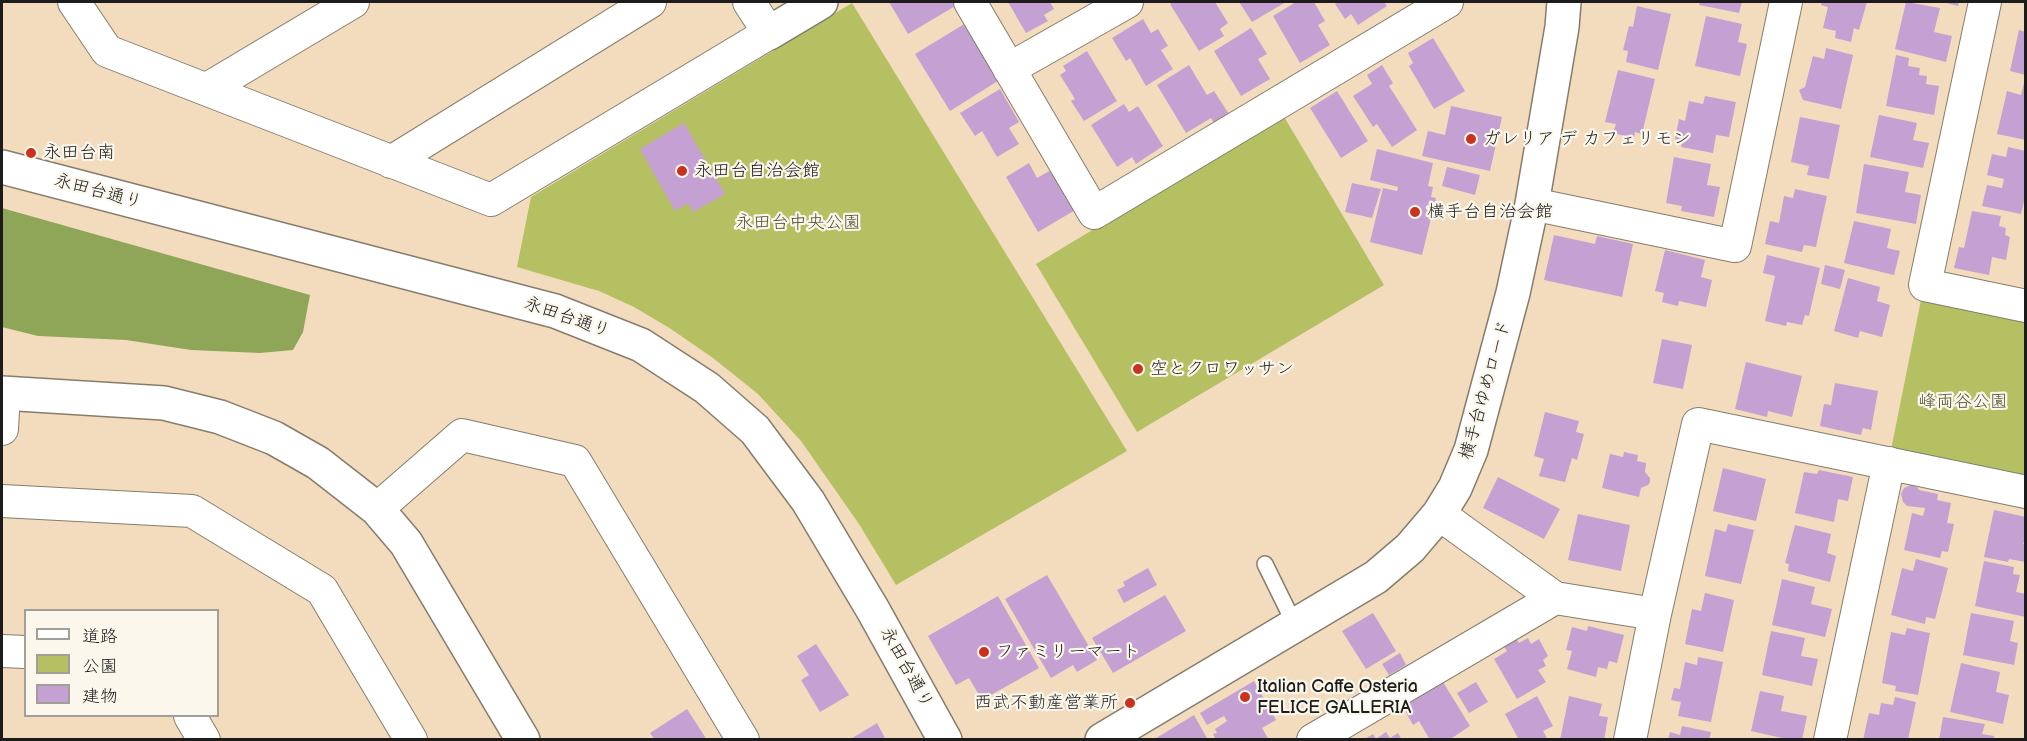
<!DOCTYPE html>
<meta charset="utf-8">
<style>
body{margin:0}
#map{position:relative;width:2027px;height:741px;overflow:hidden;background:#f2dcbd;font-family:"Balsamiq Sans","Klee One",sans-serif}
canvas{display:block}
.frame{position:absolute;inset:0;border:3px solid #1c1c1c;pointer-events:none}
.legend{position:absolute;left:24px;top:609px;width:195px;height:108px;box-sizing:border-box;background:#fbf7ec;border:2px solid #a29f99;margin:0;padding:8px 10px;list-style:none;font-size:18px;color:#1c1c1c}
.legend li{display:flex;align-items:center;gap:12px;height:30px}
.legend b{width:30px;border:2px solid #a29f99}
</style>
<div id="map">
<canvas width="2027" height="741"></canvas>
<div class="frame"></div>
<ul class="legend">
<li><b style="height:8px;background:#fff"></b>道路</li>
<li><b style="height:16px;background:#b4c062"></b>公園</li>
<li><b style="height:16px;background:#c4a1d2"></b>建物</li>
</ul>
</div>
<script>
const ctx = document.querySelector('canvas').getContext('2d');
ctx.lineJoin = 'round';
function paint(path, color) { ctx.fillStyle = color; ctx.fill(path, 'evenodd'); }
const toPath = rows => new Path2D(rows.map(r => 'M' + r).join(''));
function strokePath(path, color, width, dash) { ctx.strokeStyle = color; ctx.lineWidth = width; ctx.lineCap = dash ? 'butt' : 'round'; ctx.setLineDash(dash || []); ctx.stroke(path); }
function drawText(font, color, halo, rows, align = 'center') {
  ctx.font = font + ' "Balsamiq Sans","Klee One",sans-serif'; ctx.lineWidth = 4.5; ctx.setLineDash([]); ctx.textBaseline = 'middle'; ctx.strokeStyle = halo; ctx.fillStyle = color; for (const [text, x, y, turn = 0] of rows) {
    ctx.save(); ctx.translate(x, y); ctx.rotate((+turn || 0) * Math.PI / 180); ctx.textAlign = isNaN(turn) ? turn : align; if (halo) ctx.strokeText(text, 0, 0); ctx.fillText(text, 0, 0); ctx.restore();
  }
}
paint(toPath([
 [852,3,1127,451,896,585,859,524,801,441,758,394,713,358,671,329,634,307,599,291,517,267,531,197],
 [1283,115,1384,285,1137,432,1036,264],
 [1921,300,2025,321,2025,478,1891,450]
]), '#b4c062');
paint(toPath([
 [2,208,310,295,303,332,293,350,260,353,191,350,126,340,38,336,2,327]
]), '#8fa658');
paint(toPath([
 [889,2,954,2,957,5,908,34],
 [1008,2,1050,2,1054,9,1044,15,1048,21,1026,33],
 [1173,2,1215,2,1228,23,1220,29,1224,36,1199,51,1170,4],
 [1239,2,1286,2,1252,22],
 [1296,2,1314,2,1325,21,1318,25,1330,45,1300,63,1273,16],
 [1339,2,1384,2,1387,6,1358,25,1351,14,1345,19,1335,4],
 [1700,2,1742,2,1739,13,1699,5],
 [1822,2,1867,2,1859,30,1854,28,1851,42,1835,38,1836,31,1823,28,1828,7,1821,5],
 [1906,2,1940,8,1934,32,1952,36,1946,62,1895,49],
 [1942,2,1959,2,1958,6],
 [1637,6,1671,14,1658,70,1626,62,1628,51,1623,50,1629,26,1633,27],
 [1706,16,1742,24,1738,42,1747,44,1740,76,1695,66],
 [1143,19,1151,33,1158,29,1168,46,1161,50,1173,69,1146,86,1130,58,1126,61,1112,38],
 [966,23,1001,79,950,111,915,54],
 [1251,28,1267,54,1258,59,1270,79,1241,96,1214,51],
 [2019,30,2026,32,2026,75,2010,71],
 [1433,38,1465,91,1434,109,1409,66,1413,63,1408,53],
 [1826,48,1853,55,1841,109,1803,100,1799,90,1805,87,1813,56,1824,59],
 [1087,51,1117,101,1084,121,1071,101,1075,99,1060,75,1066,71,1063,66],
 [1896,55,1909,58,1908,66,1920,68,1919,75,1927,76,1926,84,1939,86,1934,115,1886,106],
 [1189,65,1207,95,1214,91,1229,114,1214,123,1211,118,1186,133,1157,85],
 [1382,65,1393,83,1389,86,1417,130,1392,147,1377,124,1373,127,1353,96,1372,84,1367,75],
 [1618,70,1655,79,1642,134,1635,132,1634,138,1613,133,1616,124,1605,122],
 [2025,79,2026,140,1997,134,2007,91,2021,95],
 [1000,89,1019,122,1009,128,1019,144,997,157,982,131,975,136,960,113],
 [1337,91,1368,141,1341,158,1310,108],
 [1705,96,1736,102,1729,137,1716,135,1713,153,1681,147,1683,140,1675,139,1679,119,1685,121,1689,101,1703,104],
 [1124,104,1129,112,1138,106,1163,146,1136,164,1132,157,1117,167,1091,125],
 [1451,106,1502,117,1490,171,1422,156,1428,131,1445,135],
 [1879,115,1917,123,1913,140,1929,143,1923,168,1870,157],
 [1800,117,1840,125,1829,179,1807,175,1809,166,1791,162],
 [684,123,725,194,693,212,688,203,675,211,640,149],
 [2008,147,2026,151,2026,193,2021,214,1982,206,1987,185,2002,188,2004,179,1987,175,1992,154,2006,157],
 [1377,149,1433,163,1428,186,1433,187,1431,197,1436,198,1422,255,1370,242,1383,188,1397,191,1398,187,1370,180],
 [1674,157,1711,164,1707,185,1720,187,1714,217,1681,211,1682,206,1666,203],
 [1029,163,1037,178,1053,169,1077,209,1038,232,1006,177],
 [1864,164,1909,172,1905,192,1921,195,1916,224,1856,213],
 [1447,167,1480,175,1475,195,1442,186],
 [1352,183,1381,189,1372,218,1345,212],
 [1795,189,1827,196,1816,247,1804,245,1802,252,1765,244,1770,221,1779,223,1784,196,1793,198],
 [1972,211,2001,216,1999,226,2006,228,2005,235,2010,237,2006,260,1992,257,1989,275,1954,268,1959,247,1964,248],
 [1854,221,1891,229,1887,248,1900,251,1894,275,1844,263],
 [1554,235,1595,244,1597,236,1633,244,1622,297,1544,280],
 [1665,250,1705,260,1701,277,1712,280,1706,307,1679,301,1678,306,1662,302,1664,293,1655,291],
 [1767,255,1820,268,1809,316,1805,315,1802,325,1787,322,1786,326,1765,321,1775,276,1763,273],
 [1825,265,1845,270,1840,289,1821,284],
 [1848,278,1880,287,1877,301,1890,305,1882,337,1860,331,1858,338,1834,331],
 [1662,339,1692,345,1683,389,1653,383],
 [1746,362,1802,376,1792,417,1768,411,1767,417,1735,409],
 [1835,383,1878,391,1871,430,1863,428,1861,435,1820,426,1824,404,1831,405],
 [1545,412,1579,421,1576,432,1584,434,1577,460,1572,458,1565,482,1539,476,1544,459,1534,456],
 [1624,452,1638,455,1637,461,1646,463,1645,472,1650,478,1650,482,1648,485,1641,488,1639,497,1602,488,1610,454,1623,457],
 [1723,468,1766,479,1756,521,1713,511],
 [1819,470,1853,477,1848,501,1838,499,1834,522,1795,513,1804,472,1817,474],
 [1498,477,1560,509,1544,539,1483,508],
 [1911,485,1917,487,1919,490,1938,494,1937,500,1951,503,1947,523,1954,524,1948,552,1942,551,1940,558,1904,550,1912,513,1923,516,1925,508,1907,506,1903,502,1901,494,1904,488],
 [1994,510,2026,517,2026,539,2023,544,2026,545,2026,562,2009,559,2008,562,1984,557],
 [1578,514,1630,525,1621,571,1568,560],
 [1728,524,1754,530,1741,584,1705,576,1715,529,1726,532],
 [1795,525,1831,534,1827,553,1836,556,1830,582,1788,571,1789,564,1785,563],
 [1916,559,1948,568,1935,619,1926,617,1925,624,1891,615,1902,568,1913,571],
 [1984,561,2014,567,2013,574,2020,575,2016,592,2026,594,2026,617,1975,606],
 [1148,568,1157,585,1124,603,1117,590,1125,586,1123,582],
 [1047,575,1097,660,1077,672,1073,665,1051,678,1005,599],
 [1782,579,1815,587,1811,604,1832,609,1825,637,1772,625],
 [1705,593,1734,600,1723,652,1685,644,1692,609,1701,611],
 [1165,595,1186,631,1113,673,1092,638],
 [998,596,1039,668,982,700,969,678,956,685,928,636],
 [1373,613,1396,651,1366,669,1342,631],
 [1971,613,2014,621,2010,641,2018,643,2014,665,1963,655],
 [1588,626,1624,635,1617,663,1609,661,1607,669,1598,667,1596,677,1567,669,1572,651,1566,650,1572,627,1587,631],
 [1907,628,1930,633,1918,695,1895,691,1896,686,1882,683,1891,632,1905,635],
 [1771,631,1805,638,1801,656,1818,659,1812,686,1762,675],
 [1516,638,1519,643,1528,638,1531,644,1539,639,1548,656,1543,660,1546,666,1538,670,1546,682,1517,699,1494,659,1507,651,1503,645],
 [816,644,849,695,820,712,801,680,809,675,797,656],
 [1400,653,1406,665,1389,675,1382,664],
 [1698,657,1723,662,1711,722,1678,716,1681,702,1671,700,1674,688,1680,689,1685,662,1697,665],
 [1961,663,2000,672,1996,692,2009,695,2003,724,1950,712],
 [1254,681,1276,720,1262,728,1269,740,1216,740,1213,734,1217,733,1215,729,1227,721,1224,716,1207,725,1200,713],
 [1443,682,1470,726,1449,740,1430,740,1419,721,1413,725,1403,707],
 [1476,682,1488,702,1469,713,1457,693],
 [1760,691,1784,696,1781,711,1807,716,1802,740,1791,740,1751,731],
 [1537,696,1553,726,1543,731,1548,740,1519,740,1505,714],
 [1569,696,1602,704,1599,716,1608,717,1604,740,1560,740],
 [1895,697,1916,702,1908,740,1863,740,1869,713,1879,715,1881,703,1893,705],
 [687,709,707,740,655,740,650,733],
 [1194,715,1208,740,1153,740],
 [1943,717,1985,724,1982,734,1994,736,1994,740,1939,740],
 [877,723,886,740,849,740],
 [1682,726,1711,732,1709,740,1668,740,1670,732,1680,735],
 [1386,732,1390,738,1398,733,1402,740,1363,740,1373,734,1376,739]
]), '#c4a1d2');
const service = toPath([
 [1265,564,1295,625]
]);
const minor = toPath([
 [74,2,107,51,491,200,769,33,749,2],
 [970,2,1094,213,1447,2],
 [1985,2,1925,285,2026,306],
 [1009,69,1127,2],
 [207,89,353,2],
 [391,162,650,2],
 [1532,204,1735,246,1786,2],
 [2,429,4,393],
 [2,501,192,511,322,590,411,740],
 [377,509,462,435,575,461,743,740],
 [1439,514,1555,598,1655,614],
 [2,651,26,652],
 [190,716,204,740],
 [1313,740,1555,598],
 [1630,740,1655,614,1698,424,2026,492],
 [1830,740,1889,463]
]);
const tertiary = toPath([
 [769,33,821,2],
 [2,167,555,311,641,345,707,388,755,430,808,501,873,610,945,740],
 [2,393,164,403,220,417,274,438,318,463,377,509,406,543,523,740],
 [1102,740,1376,577,1410,548,1439,514,1455,488,1471,450,1513,293,1532,204,1562,27,1564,2]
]);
strokePath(service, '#877c6c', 18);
strokePath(minor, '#877c6c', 34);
strokePath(tertiary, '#877c6c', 36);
strokePath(service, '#fff', 15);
strokePath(minor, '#fff', 32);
strokePath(tertiary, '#fff', 33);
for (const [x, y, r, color] of [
 [1471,139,6,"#c8321e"],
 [31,153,6,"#c8321e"],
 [682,171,6,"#c8321e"],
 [1415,212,6,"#c8321e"],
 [1138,369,6,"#c8321e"],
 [984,652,6,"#c8321e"],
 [1245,697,6,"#c8321e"],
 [1130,703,6,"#c8321e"]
]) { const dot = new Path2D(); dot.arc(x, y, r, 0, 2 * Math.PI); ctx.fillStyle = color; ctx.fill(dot); strokePath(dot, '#fbf7ec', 2); }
drawText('18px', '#1c1c1c', '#fbf7ec', [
 ["ガレリア デ カフェリモン",1483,139],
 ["永田台南",43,153],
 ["永田台自治会館",694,171],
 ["横手台自治会館",1427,212],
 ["空とクロワッサン",1150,369],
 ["ファミリーマート",996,652],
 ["Italian Caffe Osteria",1257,687],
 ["FELICE GALLERIA",1257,708],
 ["西武不動産営業所",1118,703,"right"]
], 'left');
drawText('18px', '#1c1c1c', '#fbf7ec', [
 ["永田台通り",98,192,15],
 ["永田台通り",567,318,19],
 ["横手台ゆめロード",1486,390,-74],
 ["永田台通り",906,668,61]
]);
drawText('18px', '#515534', '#fbf7ec', [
 ["永田台中央公園",798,223],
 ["峰両谷公園",1963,402]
]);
</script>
